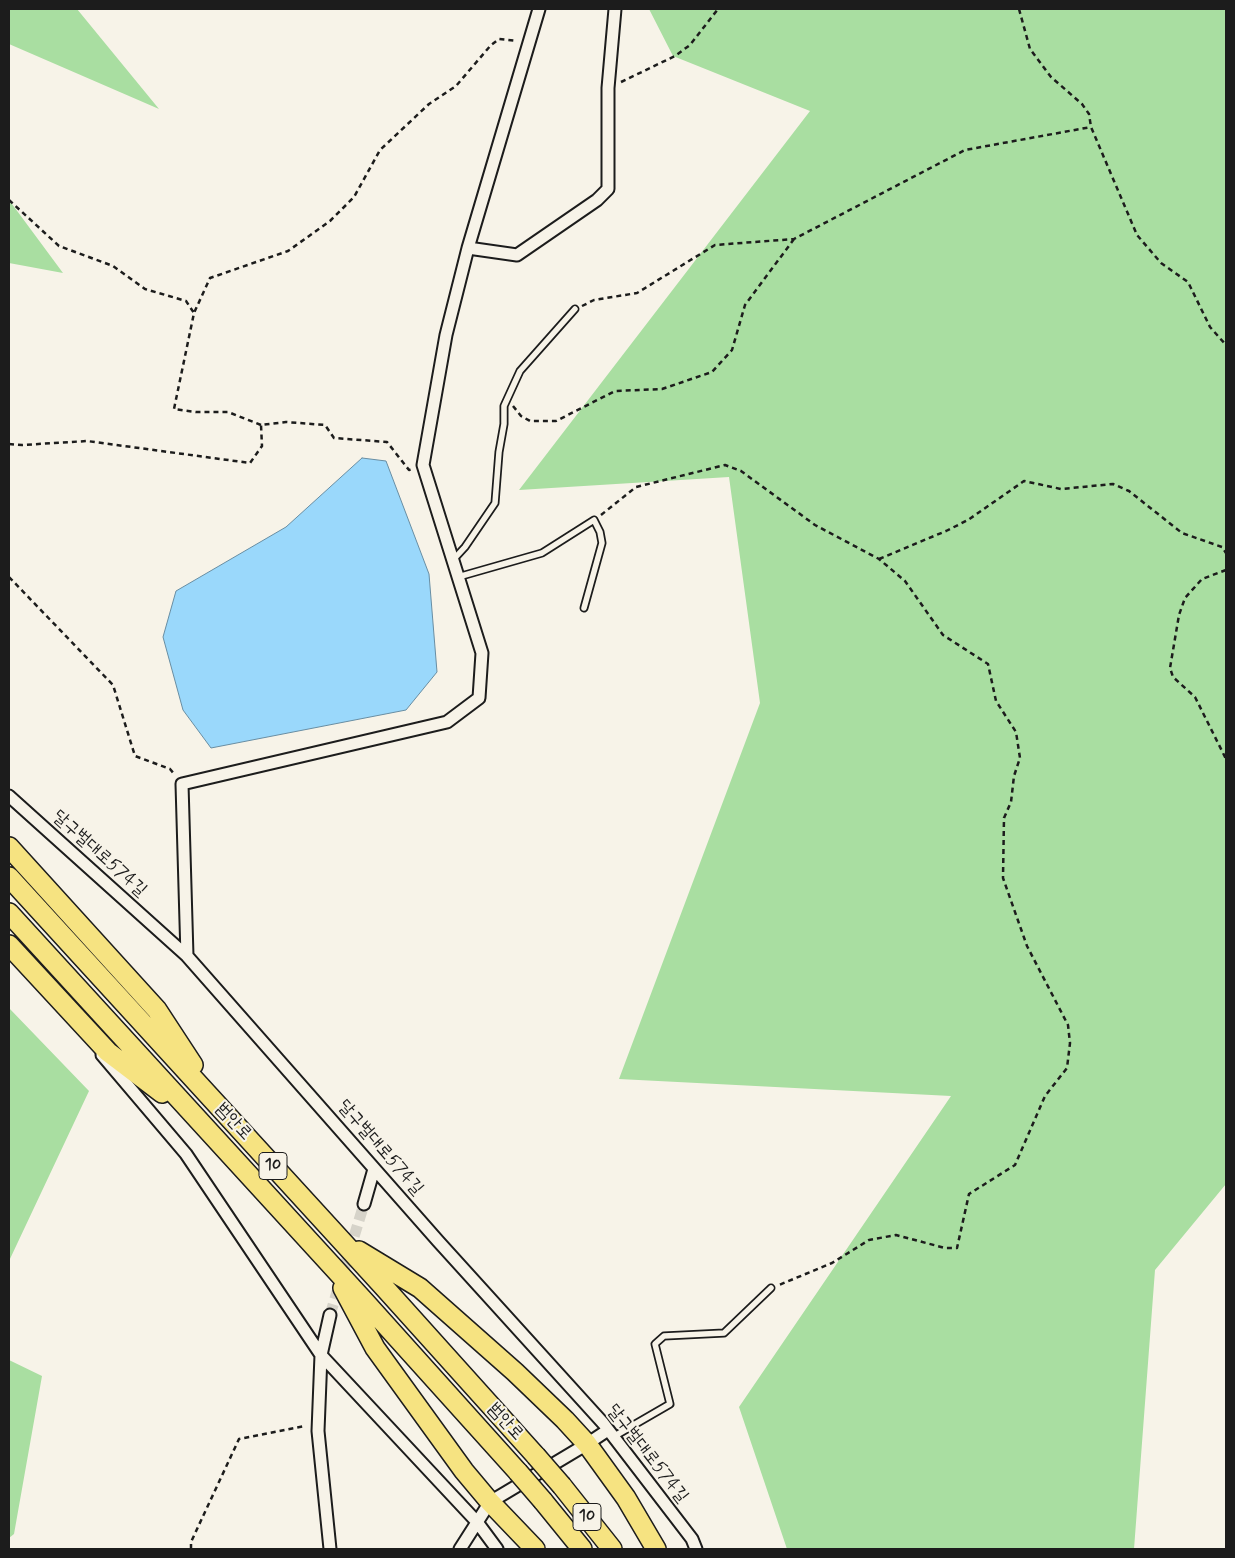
<!DOCTYPE html>
<meta charset="utf-8">
<style>
body{margin:0}
#map{position:relative;width:1235px;height:1558px;overflow:hidden;background:#f7f3e8;font-family:Mynerve,sans-serif}
canvas{display:block}
.frame{position:absolute;inset:0;border:10px solid #1c1c1c;pointer-events:none}
</style>
<div id="map">
<canvas width="1235" height="1558"></canvas>
<div class="frame"></div>
</div>
<script>
const ctx = document.querySelector('canvas').getContext('2d');
ctx.lineJoin = 'round';
function paint(path, color) { ctx.fillStyle = color; ctx.fill(path, 'evenodd'); }
const toPath = rows => new Path2D(rows.map(r => 'M' + r).join(''));
function strokePath(path, color, width, dash) { ctx.strokeStyle = color; ctx.lineWidth = width; ctx.lineCap = dash ? 'butt' : 'round'; ctx.setLineDash(dash || []); ctx.stroke(path); }
function drawText(font, color, halo, rows, align = 'center') {
  ctx.font = font + ' Mynerve,"Poor Story",sans-serif'; ctx.lineWidth = 4; ctx.setLineDash([]); ctx.textBaseline = 'middle'; ctx.strokeStyle = halo; ctx.fillStyle = color; for (const [text, x, y, turn = 0] of rows) {
    ctx.save(); ctx.translate(x, y); ctx.rotate((+turn || 0) * Math.PI / 180); ctx.textAlign = isNaN(turn) ? turn : align; if (halo) ctx.strokeText(text, 0, 0); ctx.fillText(text, 0, 0); ctx.restore();
  }
}
paint(toPath([
 [9,9,77,9,159,109,9,44],
 [649,9,1226,9,1226,1184,1155,1270,1134,1549,787,1549,739,1407,951,1096,619,1079,760,703,729,477,519,490,810,111,673,56],
 [9,200,63,273,9,263],
 [9,1008,89,1091,9,1261],
 [9,1360,42,1376,14,1534,9,1538]
]), '#a9dea1');
const water = toPath([
 [362,458,386,461,429,574,437,672,406,710,211,748,183,710,163,637,176,591,286,527,362,458]
]);
paint(water, '#9ad8fb');
strokePath(water, '#688da2', 1);
strokePath(toPath([
 [330,1315,364,1204]
]), '#d6d3c9', 11, [11, 5.5]);
const service = toPath([
 [453,560,465,547,495,503,499,452,504,424,504,406,520,371,575,309],
 [458,577,542,553,594,520,600,532,602,543,584,608],
 [613,1437,670,1404,655,1344,664,1336,724,1333,771,1288]
]);
const minor = toPath([
 [468,248,517,255,597,200,608,189,608,88,615,9],
 [9,796,187,956,438,1241,603,1423,692,1539,696,1549],
 [187,956,182,784,447,722,479,698,482,653,423,465,446,335,468,248,539,9],
 [102,1055,186,1154,321,1355,330,1315],
 [364,1204,374,1169],
 [321,1355,477,1522,497,1549],
 [321,1355,318,1431,330,1549],
 [460,1549,490,1502,587,1444,608,1430]
]);
const trunk = toPath([
 [9,847,157,1010,193,1065],
 [9,877,383,1286,536,1456],
 [9,913,365,1302,518,1472],
 [9,945,108,1052,162,1093],
 [359,1251,420,1288,515,1372,565,1420,587,1444,626,1498,656,1549],
 [343,1288,375,1348,464,1471,490,1502,535,1549],
 [562,1486,612,1549],
 [543,1501,582,1549]
]);
strokePath(service, '#1c1c1c', 9);
strokePath(minor, '#1c1c1c', 15);
strokePath(trunk, '#1c1c1c', 22);
strokePath(toPath([
 [1019,9,1030,49,1051,77,1082,104,1089,114,1091,127,1137,235,1161,263,1188,282,1210,327,1226,345],
 [621,82,675,56,690,45,718,9],
 [9,200,59,246,113,266,145,289,186,301,194,313],
 [582,306,594,300,637,293,715,245,794,239,965,150,1091,127],
 [513,406,521,416,530,421,556,421,615,391,662,389,712,372,732,350,745,305,794,239],
 [261,425,228,412,196,412,174,409,194,313,210,278,288,251,330,221,354,197,380,150,429,104,456,86,491,45,499,39,517,41],
 [9,444,22,445,87,441,250,463,262,446,261,425,286,422,325,425,334,438,387,442,409,470,413,469],
 [601,515,636,487,725,465,741,471,815,525,879,559,905,581,943,635,988,664,996,701,1016,732,1020,758,1014,776,1011,802,1004,818,1003,878,1027,946,1068,1025,1070,1043,1067,1068,1045,1096,1015,1165,969,1194,957,1248,945,1248,896,1235,869,1240,832,1263,779,1285],
 [879,559,946,531,968,520,1024,481,1061,489,1113,484,1129,491,1182,533,1222,547,1226,553],
 [1226,570,1202,579,1185,598,1179,615,1170,668,1173,677,1195,697,1226,759],
 [9,577,113,685,135,756,170,769,175,775],
 [191,1549,191,1542,239,1439,305,1426]
]), '#1c1c1c', 2.5, [5, 4]);
strokePath(service, '#f7f3e8', 5.5);
strokePath(minor, '#f7f3e8', 11);
strokePath(trunk, '#f6e381', 19);
const trunkBridge = toPath([
 [536,1456,562,1486],
 [518,1472,543,1501]
]);
strokePath(trunkBridge, '#1c1c1c', 22, []);
strokePath(trunkBridge, '#f6e381', 19);
for (const [x, y, w] of [
 [273,1166,28],
 [587,1517,28]
]) { const box = new Path2D(); box.roundRect(x - w / 2, y - 13.5, w, 27, 4); ctx.fillStyle = '#f7f3e8'; ctx.fill(box); strokePath(box, '#1c1c1c', 1); }
drawText('bold 16px', '#1c1c1c', null, [
 ["10",273,1166],
 ["10",587,1517]
]);
drawText('18px', '#1c1c1c', '#f7f3e8', [
 ["달구벌대로574길",99,854,42],
 ["범안로",233,1122,47],
 ["달구벌대로574길",380,1148,49],
 ["범안로",505,1422,48],
 ["달구벌대로574길",647,1454,52]
]);
</script>
